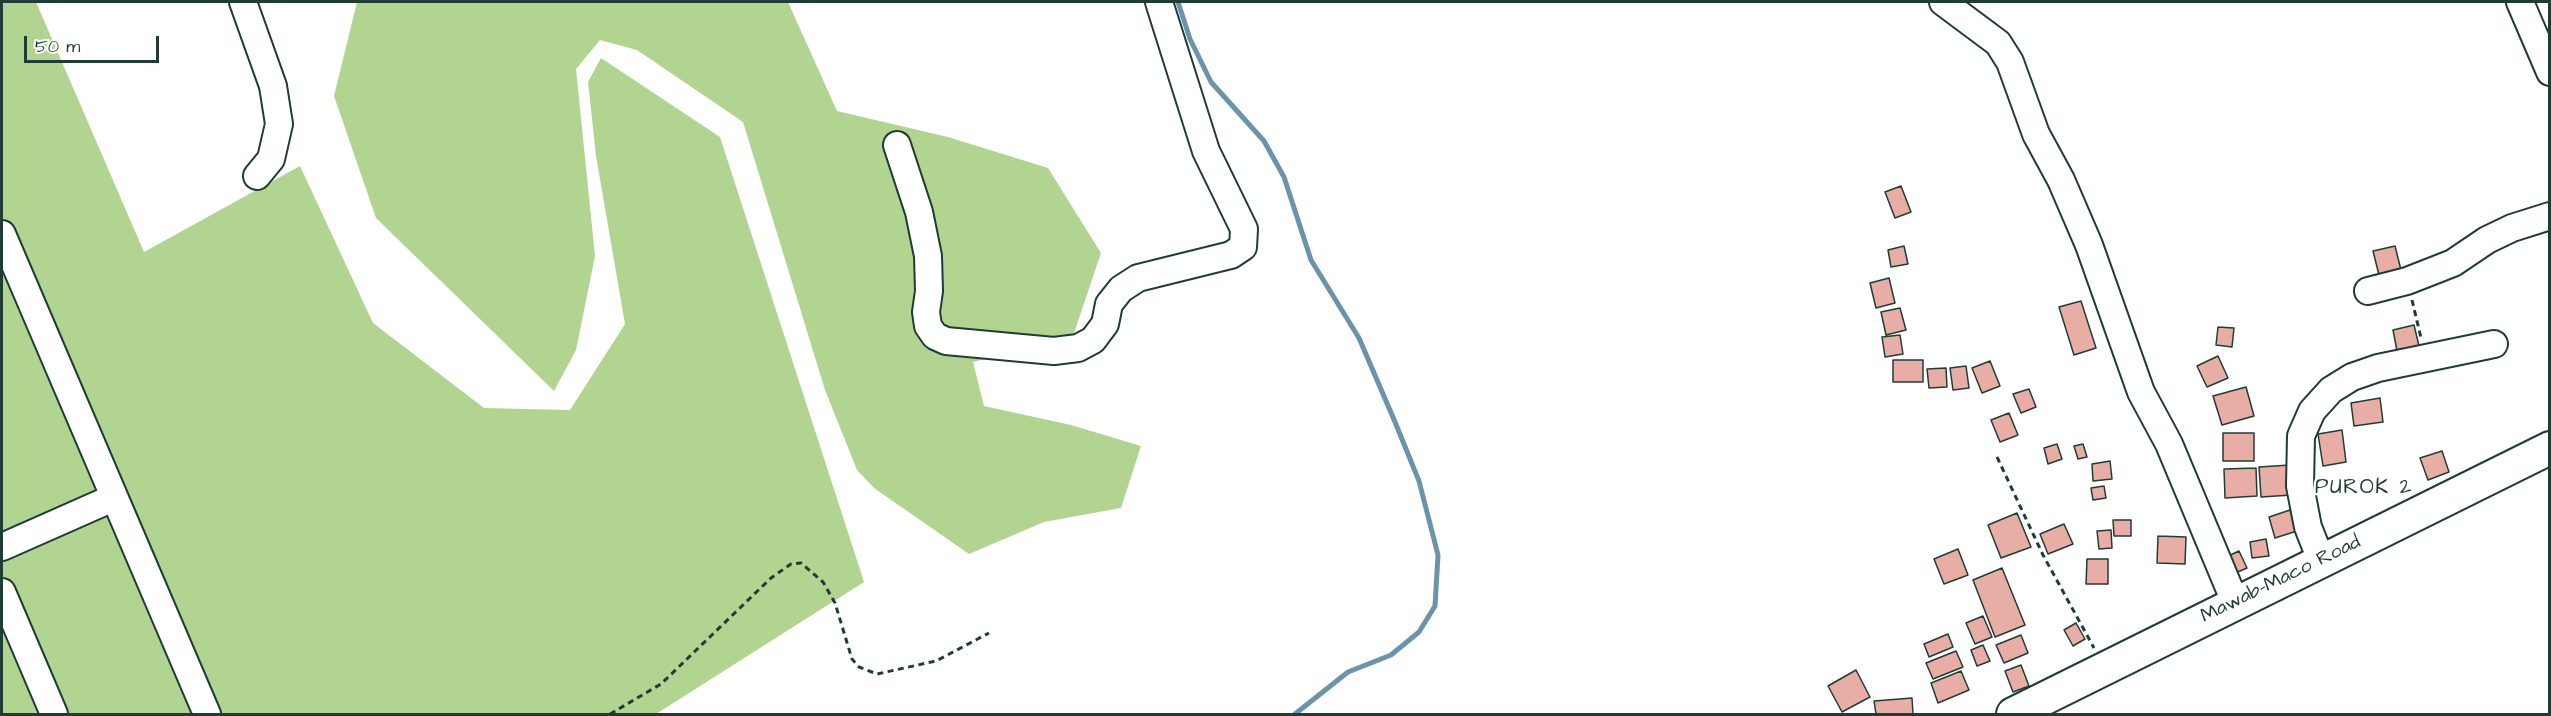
<!DOCTYPE html>
<style>
body{margin:0}
#map{position:relative;width:2551px;height:716px;overflow:hidden;background:#fff;font-family:"Architects Daughter",sans-serif}
canvas{display:block}
.frame{position:absolute;inset:0;border:3px solid #1f3d34;pointer-events:none}
.scale{position:absolute;left:24px;top:36px;width:135px;height:27px;box-sizing:border-box;border:3px solid #1f3d34;border-top:0;padding-left:8px;font-size:18px;line-height:21px;white-space:nowrap;color:#1f3d34;-webkit-text-stroke:4px #fff;paint-order:stroke}
</style>
<div id="map">
<canvas width="2551" height="716"></canvas>
<div class="frame"></div>
<div class="scale">50 m</div>
</div>
<script>
const ctx = document.querySelector('canvas').getContext('2d');
ctx.lineJoin = 'round';
function paint(path, color) { ctx.fillStyle = color; ctx.fill(path, 'evenodd'); }
const toPath = rows => new Path2D(rows.map(r => 'M' + r).join(''));
function strokePath(path, color, width, dash) { ctx.strokeStyle = color; ctx.lineWidth = width; ctx.lineCap = dash ? 'butt' : 'round'; ctx.setLineDash(dash || []); ctx.stroke(path); }
function drawText(font, color, halo, rows, align = 'center') {
  ctx.font = font + ' "Architects Daughter",sans-serif'; ctx.lineWidth = 4.5; ctx.setLineDash([]); ctx.textBaseline = 'middle'; ctx.strokeStyle = halo; ctx.fillStyle = color; for (const [text, x, y, turn = 0] of rows) {
    ctx.save(); ctx.translate(x, y); ctx.rotate((+turn || 0) * Math.PI / 180); ctx.textAlign = isNaN(turn) ? turn : align; if (halo) ctx.strokeText(text, 0, 0); ctx.fillText(text, 0, 0); ctx.restore();
  }
}
paint(toPath([
 [2,2,36,2,144,252,300,166,373,323,484,408,570,410,625,324,596,156,588,82,601,58,720,137,864,582,656,714,2,714],
 [357,2,788,2,837,111,948,137,1048,168,1101,253,1073,336,973,362,984,406,1071,425,1141,446,1121,508,1044,522,969,554,874,488,857,470,825,390,743,122,637,50,600,40,576,69,595,256,576,350,554,391,376,218,334,96]
]), '#b1d590');
strokePath(toPath([
 [1178,2,1190,39,1211,82,1264,141,1284,177,1311,260,1359,338,1395,422,1419,481,1438,555,1435,606,1419,632,1391,655,1348,672,1295,714]
]), '#6b94ab', 5);
const building = toPath([
 [1901,186,1911,212,1895,218,1885,192,1901,186],
 [1904,246,1908,264,1891,267,1888,250,1904,246],
 [2395,246,2402,274,2380,279,2373,251,2395,246],
 [1889,278,1895,303,1876,308,1870,283,1889,278],
 [2081,301,2096,348,2074,355,2059,307,2081,301],
 [1900,308,1906,330,1886,335,1881,312,1900,308],
 [2414,325,2419,346,2397,351,2393,330,2414,325],
 [2218,327,2234,328,2232,347,2216,345,2218,327],
 [1900,335,1903,354,1885,357,1882,337,1900,335],
 [2218,356,2228,378,2207,387,2197,366,2218,356],
 [1893,360,1923,360,1923,382,1893,382,1893,360],
 [1990,361,2000,386,1982,393,1972,368,1990,361],
 [1966,366,1969,388,1953,390,1950,368,1966,366],
 [1946,368,1947,387,1929,388,1927,369,1946,368],
 [2246,387,2254,416,2222,425,2213,396,2246,387],
 [2029,389,2036,407,2021,413,2013,394,2029,389],
 [2380,398,2383,422,2354,426,2351,403,2380,398],
 [2009,413,2018,435,2000,442,1991,420,2009,413],
 [2342,430,2346,462,2323,466,2318,434,2342,430],
 [2223,433,2254,433,2254,461,2223,461,2223,433],
 [2057,444,2062,459,2048,464,2044,448,2057,444],
 [2083,444,2087,457,2078,459,2074,446,2083,444],
 [2442,451,2449,472,2428,480,2420,458,2442,451],
 [2110,461,2112,479,2093,481,2092,464,2110,461],
 [2290,465,2292,495,2261,497,2259,467,2290,465],
 [2256,468,2257,496,2225,498,2224,469,2256,468],
 [2104,486,2106,498,2093,500,2091,488,2104,486],
 [2290,510,2297,531,2275,538,2269,517,2290,510],
 [2017,513,2031,547,2001,558,1988,525,2017,513],
 [2113,520,2131,520,2131,536,2114,536,2113,520],
 [2064,524,2073,544,2048,554,2040,534,2064,524],
 [2111,530,2112,548,2099,549,2097,531,2111,530],
 [2158,536,2186,537,2185,564,2157,563,2158,536],
 [2266,539,2269,556,2252,558,2250,542,2266,539],
 [1958,549,1968,575,1944,584,1934,559,1958,549],
 [2239,551,2247,568,2231,575,2224,558,2239,551],
 [2087,559,2108,559,2108,584,2086,584,2087,559],
 [2002,568,2025,625,1995,637,1973,580,2002,568],
 [1983,616,1992,637,1975,644,1966,623,1983,616],
 [2076,623,2085,639,2073,646,2064,630,2076,623],
 [1948,634,1953,647,1929,657,1924,644,1948,634],
 [2021,635,2028,653,2004,663,1996,645,2021,635],
 [1983,645,1990,661,1977,666,1971,650,1983,645],
 [1956,651,1963,667,1933,679,1926,663,1956,651],
 [2021,665,2029,686,2013,692,2005,671,2021,665],
 [1856,670,1870,697,1842,712,1828,686,1856,670],
 [1961,671,1969,690,1938,703,1931,683,1961,671],
 [1912,698,1913,714,1876,714,1874,701,1912,698]
]);
paint(building, '#e8aea6');
strokePath(building, '#1f3d34', 1.5);
const minor = toPath([
 [243,2,273,86,279,124,271,159,257,176],
 [1943,2,1998,43,2010,62,2036,134,2061,180,2089,245,2141,392,2169,444,2235,602],
 [2520,2,2550,72],
 [897,145,919,212,928,256,929,291,926,312,928,326,935,336,946,341,1054,351,1078,348,1093,340,1105,324,1109,304,1121,289,1138,278,1231,255,1243,247,1244,229,1206,151,1159,2],
 [2,234,207,714],
 [2368,291,2407,281,2453,263,2487,240,2512,228,2550,216],
 [2,547,113,498],
 [2321,560,2308,527,2300,486,2301,436,2312,411,2331,390,2352,377,2378,368,2494,344],
 [2,592,54,714]
]);
const major = toPath([
 [2013,714,2550,448]
]);
strokePath(minor, '#1f3d34', 30);
strokePath(major, '#1f3d34', 36);
strokePath(toPath([
 [2412,300,2421,338],
 [1997,457,2043,555,2094,648],
 [610,714,661,684,771,578,791,564,801,563,823,582,835,603,852,659,859,667,877,674,936,661,989,633]
]), '#1f3d34', 3, [6, 4.5]);
strokePath(minor, '#fff', 26);
strokePath(major, '#fff', 32);
drawText('20px', '#1f3d34', '#fff', [
 ["Mawab-Maco Road",2281,580,-26]
]);
ctx.letterSpacing = '1.5px';
drawText('21px', '#1f3d34', '#fff', [
 ["PUROK 2",2364,489]
]);
ctx.letterSpacing = '0px';
</script>
